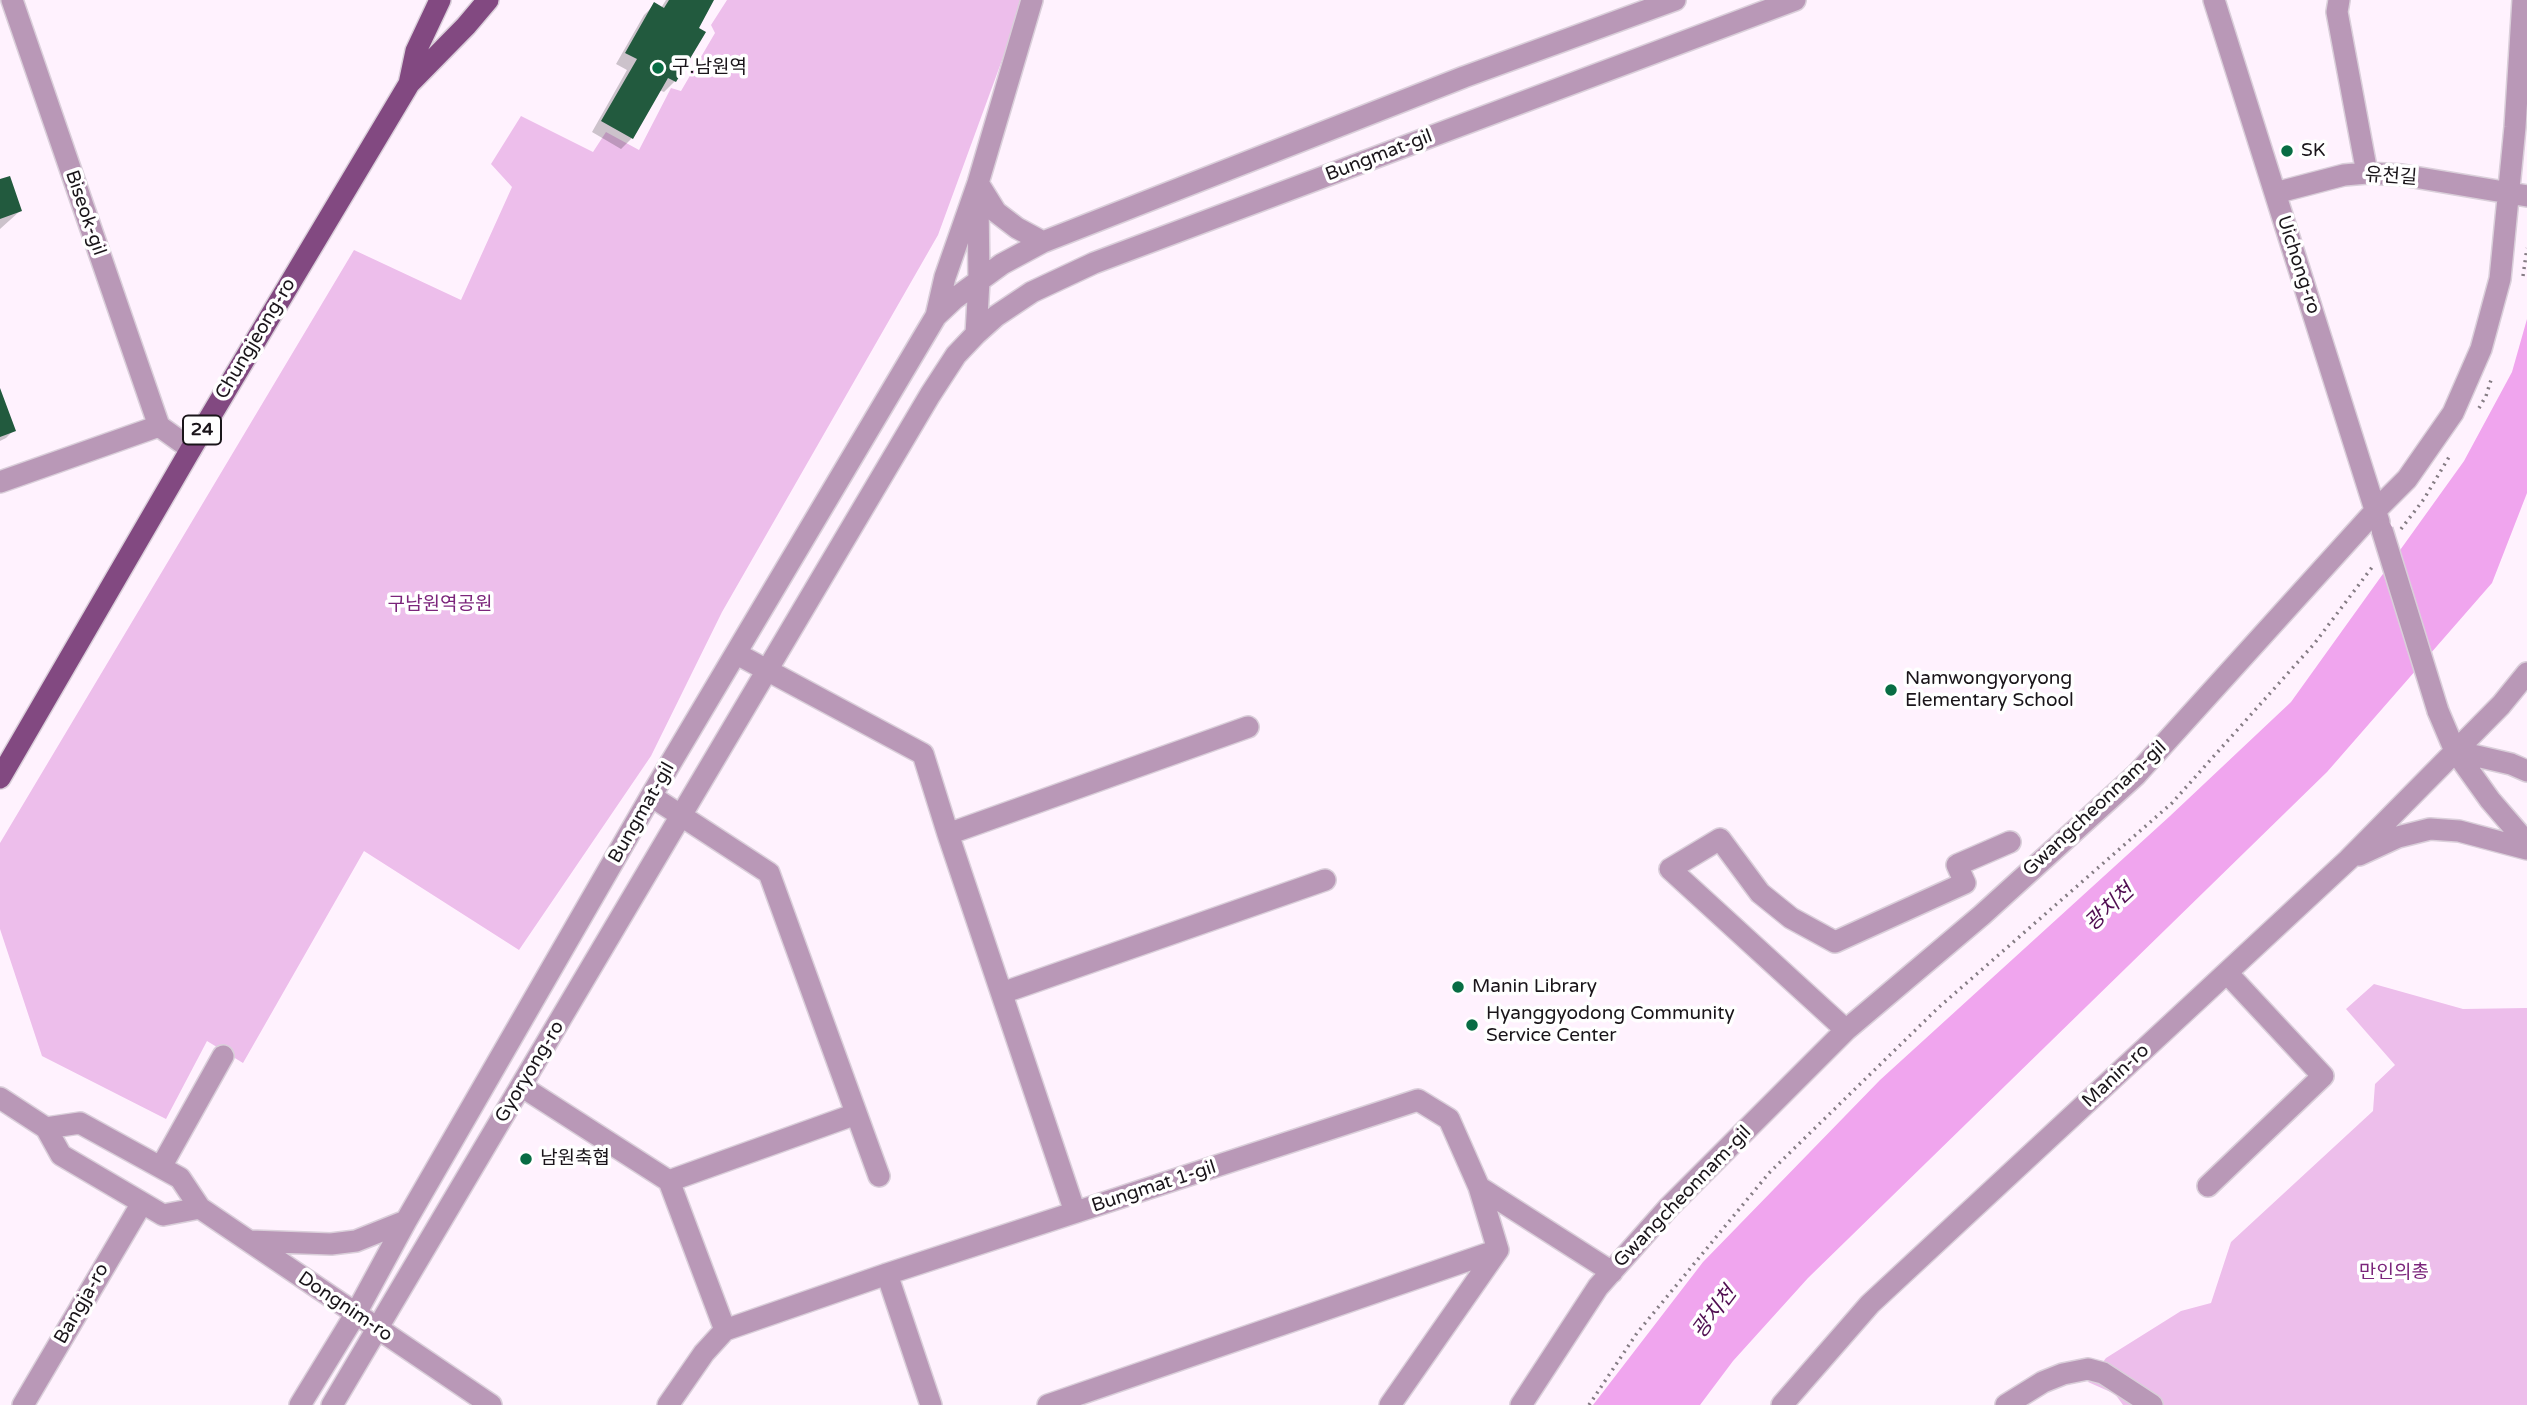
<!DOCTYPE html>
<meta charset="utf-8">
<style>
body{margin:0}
canvas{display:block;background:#fff2fe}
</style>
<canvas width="2527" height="1405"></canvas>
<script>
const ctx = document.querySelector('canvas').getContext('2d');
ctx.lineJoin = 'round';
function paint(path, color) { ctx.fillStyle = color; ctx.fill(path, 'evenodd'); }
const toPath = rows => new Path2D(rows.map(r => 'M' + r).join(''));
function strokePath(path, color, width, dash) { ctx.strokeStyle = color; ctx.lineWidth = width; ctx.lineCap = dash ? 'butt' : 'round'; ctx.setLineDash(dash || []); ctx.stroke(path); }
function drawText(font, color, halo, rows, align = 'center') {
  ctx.font = font + ' "Varela Round","Noto Sans KR",sans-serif'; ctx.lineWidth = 7; ctx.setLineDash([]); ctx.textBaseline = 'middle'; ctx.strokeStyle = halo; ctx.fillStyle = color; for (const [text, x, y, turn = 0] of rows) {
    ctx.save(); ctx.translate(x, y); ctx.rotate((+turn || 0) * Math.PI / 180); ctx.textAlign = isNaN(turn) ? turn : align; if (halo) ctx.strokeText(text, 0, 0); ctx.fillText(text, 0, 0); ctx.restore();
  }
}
paint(toPath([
 [727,0,1024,0,938,235,722,612,651,756,519,950,364,851,243,1063,207,1041,166,1119,42,1056,0,929,0,843,354,250,461,300,512,187,491,164,521,116,593,152,606,132,639,150,671,88,681,91,715,33,711,25],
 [2374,984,2463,1009,2527,1008,2527,1405,2123,1405,2115,1394,2088,1382,2106,1358,2181,1311,2211,1303,2231,1242,2373,1111,2375,1084,2395,1065,2346,1009]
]), '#edbeeb');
paint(toPath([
 [2527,319,2527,493,2492,583,2327,772,1808,1278,1733,1361,1700,1405,1593,1405,1703,1262,1880,1080,2170,816,2291,702,2464,461,2512,372]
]), '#f0a5ee');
paint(toPath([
 [666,0,712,0,696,28,703,32,675,81,664,92,659,90,632,138,621,149,592,132,627,70,616,64,644,15,654,5,661,8],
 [0,181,20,211,0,229],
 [0,392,14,430,6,438,0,441]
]), '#0003');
paint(toPath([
 [669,0,714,0,699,28,706,32,676,82,668,78,633,139,601,121,637,59,625,53,654,2,664,8],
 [10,176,22,211,0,219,0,179],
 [0,388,16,431,0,437]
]), '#225a3e');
const minor = toPath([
 [12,0,159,426,191,449],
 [2214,0,2379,522],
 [2339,0,2337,12,2367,173],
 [978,183,996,212,1017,228,1043,242],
 [2275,193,2344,175,2367,173,2402,175,2527,196],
 [936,316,945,277,978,183,1032,0],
 [976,334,979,281,978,199],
 [0,482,159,426],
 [737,654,923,754,948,834,1075,1212],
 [2438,711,2455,751,2490,800,2527,843],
 [2455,751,2511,764,2527,771],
 [651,796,769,873,879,1176],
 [948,834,1248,727],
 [2359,855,2398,837,2430,829,2459,831,2527,849],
 [1002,993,1325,880],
 [1846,1030,1670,869,1720,839,1760,893,1791,918,1835,942,1965,883,1957,865,2010,842],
 [521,1086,669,1181,725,1330],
 [0,1098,46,1128,61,1155,163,1215,200,1208],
 [46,1128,80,1123,180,1178,200,1208,491,1405],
 [161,1167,223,1056],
 [669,1181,856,1114],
 [2208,1186,2323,1076,2227,973],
 [250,1241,331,1244,356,1241,406,1221],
 [887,1274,931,1405],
 [23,1405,142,1203],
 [300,1405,355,1315,406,1221,651,796,936,316,954,299,1002,264,1043,242,1464,77,1675,0],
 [332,1405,930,395,956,355,976,334,996,316,1032,292,1094,263,1795,0],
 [668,1405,704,1353,725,1330,887,1274,1418,1100,1449,1119,1479,1187,1612,1272],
 [1048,1405,1498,1250],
 [1390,1405,1498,1250,1479,1187],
 [1521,1405,1598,1287,1669,1207,1846,1030,1982,915,2136,775,2376,510,2407,479,2453,413,2481,349,2500,279,2515,127,2523,0],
 [1782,1405,1870,1304,2348,860,2501,705,2527,673],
 [2006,1405,2043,1382,2063,1374,2088,1369,2103,1373,2152,1405]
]);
const major = toPath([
 [409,84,416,51,440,0],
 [0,778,191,449,409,84,466,26,488,0]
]);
strokePath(minor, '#dacfda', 24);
strokePath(major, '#dacfda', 24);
strokePath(toPath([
 [2523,276,2527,248],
 [2479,408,2486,396,2491,380],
 [2401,529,2424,499,2449,457],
 [1589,1405,1637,1333,1769,1173,1938,1008,2172,803,2314,644,2373,566]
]), '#857c84', 3.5, [2, 5]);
strokePath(minor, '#b998b7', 21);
strokePath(major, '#824981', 21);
const minorBridge = toPath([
 [2382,530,2438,711]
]);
strokePath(minorBridge, '#dacfda', 24, []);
strokePath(minorBridge, '#b998b7', 21);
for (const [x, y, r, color] of [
 [658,68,7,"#086d44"],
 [2287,151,7,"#086d44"],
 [1891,690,7,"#086d44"],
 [1458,987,7,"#086d44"],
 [1472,1025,7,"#086d44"],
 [526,1159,7,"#086d44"]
]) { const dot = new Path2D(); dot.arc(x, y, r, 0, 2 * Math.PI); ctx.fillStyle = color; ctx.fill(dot); strokePath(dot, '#fff', 2.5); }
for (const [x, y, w] of [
 [202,430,38]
]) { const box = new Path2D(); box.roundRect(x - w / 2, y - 14.5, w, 29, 5); ctx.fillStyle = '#fff'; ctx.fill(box); strokePath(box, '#1a151a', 2); }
drawText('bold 18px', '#1a151a', null, [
 ["24",202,430]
]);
drawText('19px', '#1a151a', '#fff', [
 ["구.남원역",672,68],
 ["SK",2301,151],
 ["Namwongyoryong",1905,679],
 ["Elementary School",1905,701],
 ["Manin Library",1472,987],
 ["Hyanggyodong Community",1486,1014],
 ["Service Center",1486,1036],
 ["남원축협",540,1159]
], 'left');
drawText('19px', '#1a151a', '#fff', [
 ["Bungmat-gil",1379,156,-21],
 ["유천길",2391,177,4],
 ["Biseok-gil",85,213,71],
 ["Uichong-ro",2298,265,72],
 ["Chungjeong-ro",256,339,-59],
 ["Gwangcheonnam-gil",2095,809,-43],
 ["Bungmat-gil",642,813,-60],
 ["Gyoryong-ro",530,1072,-59],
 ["Manin-ro",2116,1076,-43],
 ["Bungmat 1-gil",1154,1187,-18],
 ["Gwangcheonnam-gil",1683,1197,-46],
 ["Bangja-ro",82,1304,-60],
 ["Dongnim-ro",345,1307,34]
]);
drawText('19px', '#7b257b', '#fff', [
 ["구남원역공원",440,605],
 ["만인의총",2394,1273]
]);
drawText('italic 21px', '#510f52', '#fff', [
 ["광치천",2110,908,-43],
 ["광치천",1715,1313,-53]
]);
</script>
